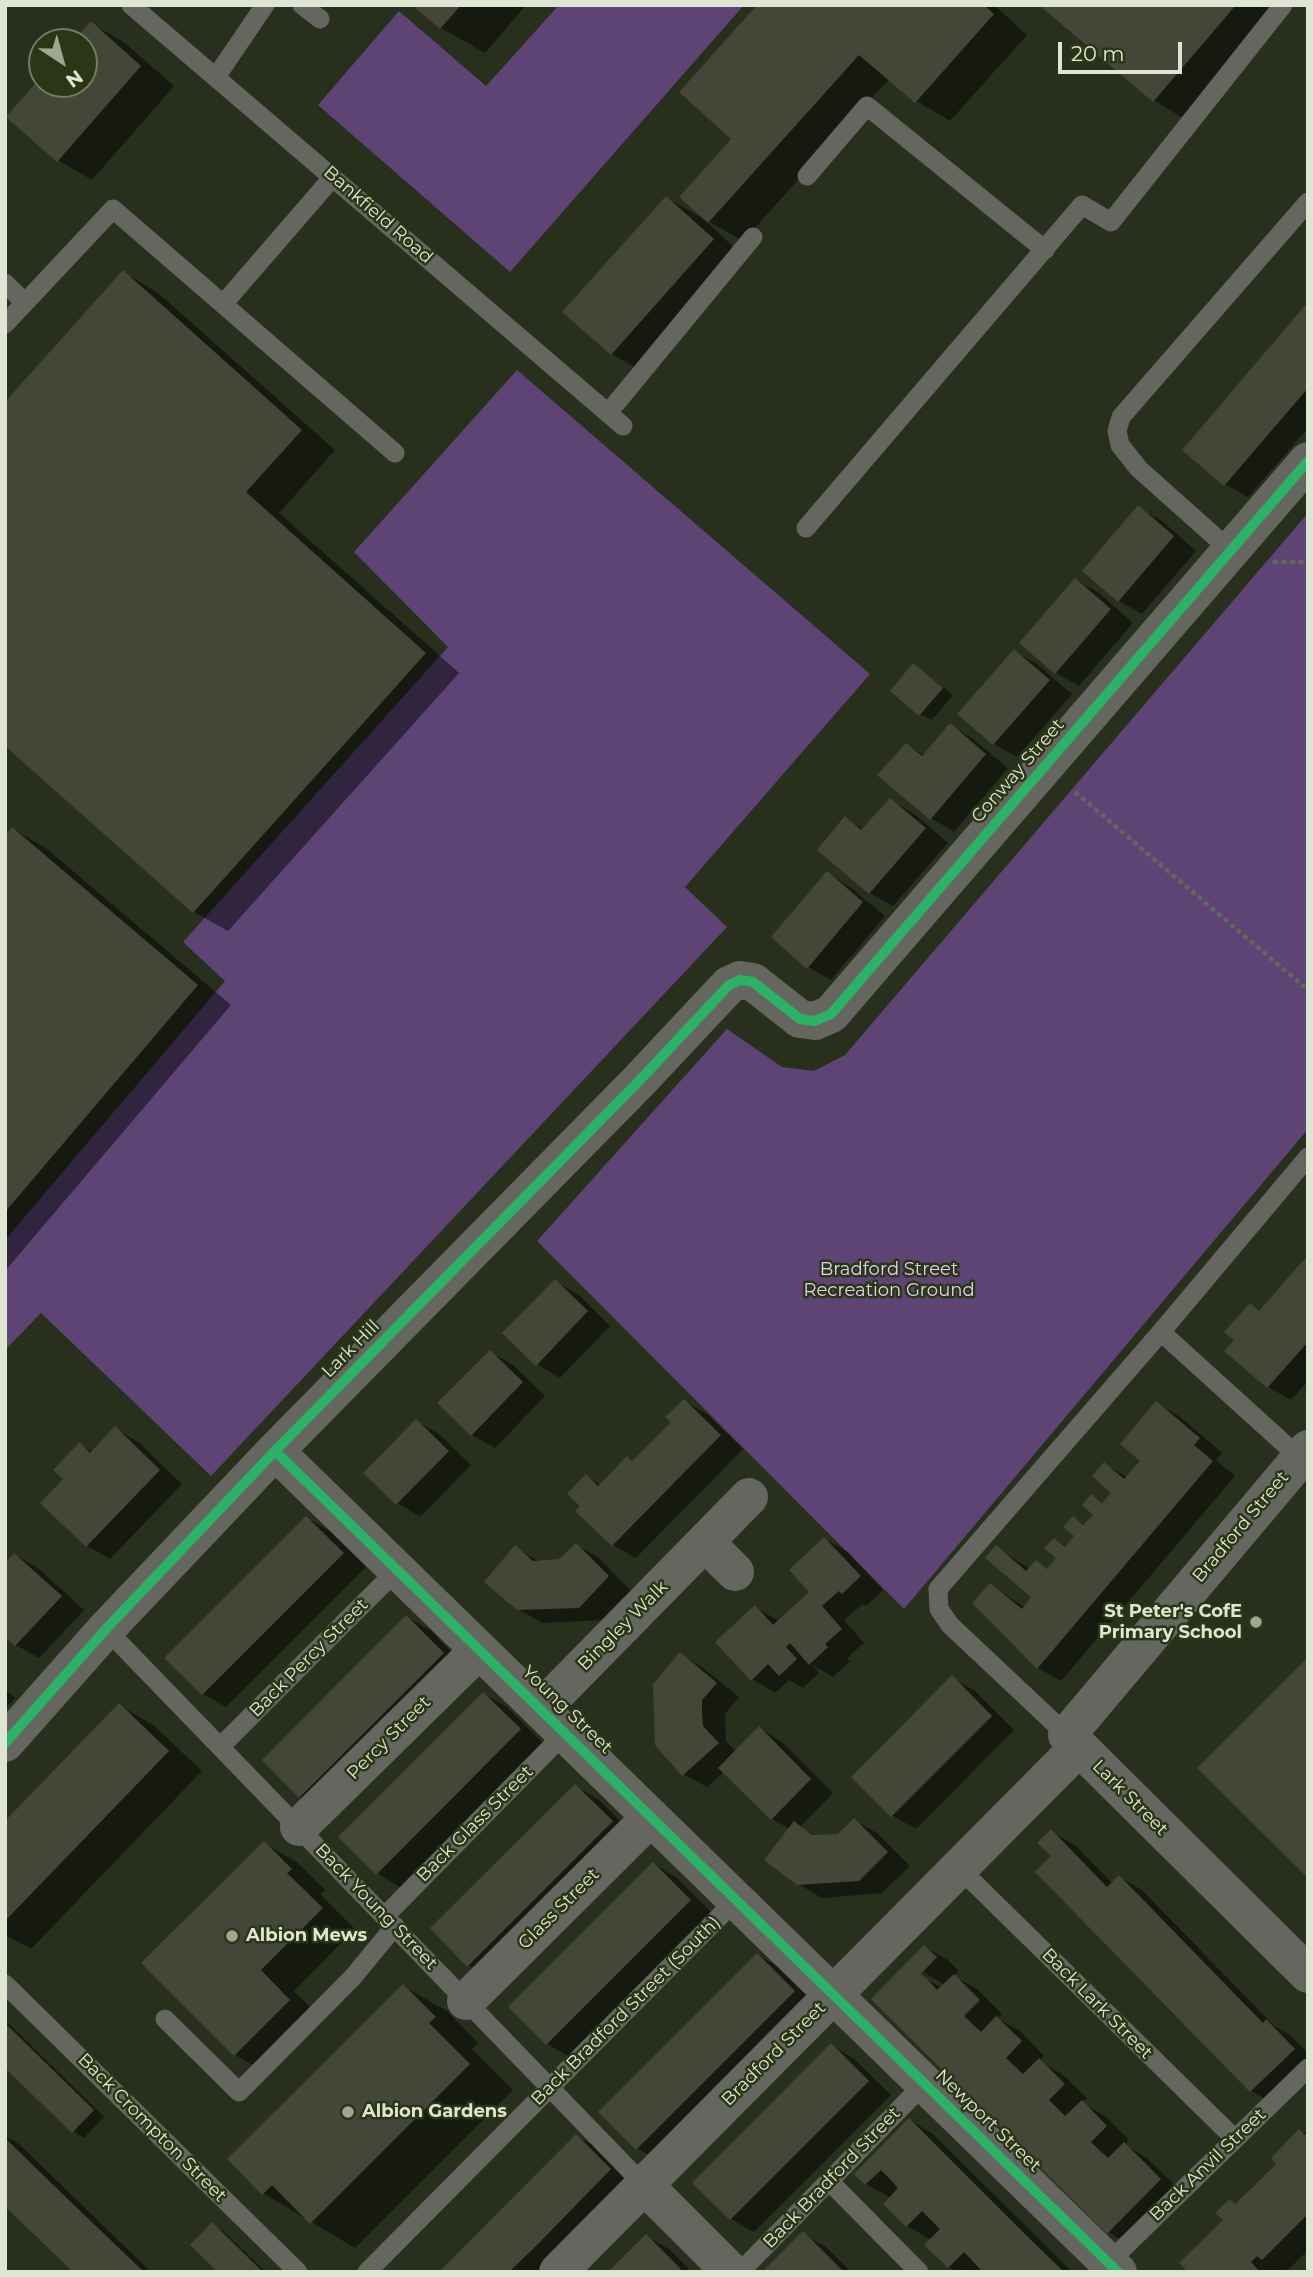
<!DOCTYPE html>
<style>
body{margin:0}
#map{position:relative;width:1313px;height:2277px;overflow:hidden;background:#292f1d;font-family:Montserrat,sans-serif}
canvas{display:block}
.frame{position:absolute;inset:0;border:7px solid #dee6d3;pointer-events:none}
.north{position:absolute;left:28px;top:28px;width:70px;height:70px;box-sizing:border-box;background:#2b3616;border:2px solid #737c62;border-radius:50%;rotate:144deg;font-size:19px;font-weight:700;line-height:28px;text-align:center;color:#dee6d3}
.north::after{content:'';display:block;margin:auto;width:24px;height:32px;background:#9fa693;clip-path:polygon(50% 0,100% 100%,50% 72%,0 100%)}
.scale{position:absolute;left:1058px;top:42px;width:124px;height:32px;box-sizing:border-box;border:4px solid #dee6d3;border-top:0;padding-left:9px;font-size:21px;line-height:24px;white-space:nowrap;color:#dee6d3;-webkit-text-stroke:5px #2b3616;paint-order:stroke}
</style>
<div id="map">
<canvas width="1313" height="2277"></canvas>
<div class="frame"></div>
<div class="north">N</div>
<div class="scale">20 m</div>
</div>
<script>
const ctx = document.querySelector('canvas').getContext('2d');
ctx.lineJoin = 'round';
function paint(path, color) { ctx.fillStyle = color; ctx.fill(path, 'evenodd'); }
const toPath = rows => new Path2D(rows.map(r => 'M' + r).join(''));
function strokePath(path, color, width, dash) { ctx.strokeStyle = color; ctx.lineWidth = width; ctx.lineCap = dash ? 'butt' : 'round'; ctx.setLineDash(dash || []); ctx.stroke(path); }
function drawText(font, color, halo, rows, align = 'center') {
  ctx.font = font + ' Montserrat,sans-serif'; ctx.lineWidth = 5; ctx.setLineDash([]); ctx.textBaseline = 'middle'; ctx.strokeStyle = halo; ctx.fillStyle = color; for (const [text, x, y, turn = 0] of rows) {
    ctx.save(); ctx.translate(x, y); ctx.rotate((+turn || 0) * Math.PI / 180); ctx.textAlign = isNaN(turn) ? turn : align; if (halo) ctx.strokeText(text, 0, 0); ctx.fillText(text, 0, 0); ctx.restore();
  }
}
paint(toPath([
 [559,5,744,5,510,272,318,105,399,11,486,86],
 [517,370,870,674,685,887,727,927,211,1476,41,1313,5,1350,5,1240,225,981,183,942,448,647,354,552],
 [1308,513,1308,1129,904,1609,537,1241,727,1029,782,1067,814,1071,845,1055]
]), '#5d4475');
paint(toPath([
 [415,5,526,5,485,53,441,28],
 [758,5,994,5,1027,35,950,121,916,101,890,78,743,241,706,220,733,139],
 [1042,5,1278,5,1188,121,1155,101],
 [91,23,125,43,174,86,92,180,58,160,9,117,42,79,42,84,84,84,84,42,75,42],
 [667,198,704,219,747,260,646,374,612,354],
 [123,272,157,292,335,450,279,513,459,673,228,931,194,912],
 [1308,305,1308,428,1248,497,1225,484],
 [1139,508,1162,521,1196,551,1142,614,1119,601],
 [1075,580,1099,593,1133,623,1079,686,1056,673],
 [1014,651,1037,664,1072,694,1017,757,994,744,960,714],
 [914,665,953,695,932,720,920,714],
 [950,725,973,739,1008,768,954,832,931,818,906,745,925,756],
 [890,800,913,813,948,843,893,906,870,893,819,849,845,819,864,829],
 [13,829,47,849,231,1005,5,1271,5,838],
 [827,873,850,887,885,916,831,980,808,967],
 [1308,1258,1308,1381,1291,1400,1268,1387,1236,1340,1250,1305,1261,1311],
 [555,1281,579,1295,610,1326,560,1378,537,1364],
 [490,1352,513,1365,545,1396,495,1448,472,1435],
 [684,1401,707,1414,743,1449,636,1558,613,1545,582,1506,586,1476,601,1485,633,1462,673,1422],
 [1156,1403,1179,1416,1222,1453,1216,1460,1235,1476,1061,1681,1038,1668,975,1603,991,1585,1025,1608,1034,1597,996,1547,1030,1569,1036,1562,1048,1569,1058,1558,1055,1540,1067,1547,1077,1536,1073,1518,1085,1525,1096,1514,1092,1496,1104,1503,1114,1493,1105,1464,1128,1478,1142,1461],
 [416,1421,439,1434,471,1465,420,1517,397,1503],
 [115,1429,138,1442,182,1484,110,1559,87,1546,43,1503,65,1479,80,1445,93,1452],
 [306,1518,330,1531,366,1567,226,1707,203,1694],
 [825,1539,848,1552,883,1590,866,1606,863,1604,844,1620,864,1643,847,1658,850,1661,833,1677,811,1664,819,1673,803,1688,789,1680,775,1693,752,1679,755,1607,779,1621,811,1592],
 [576,1545,599,1558,631,1591,602,1620,542,1623,518,1609,515,1548,540,1562,559,1561],
 [15,1555,38,1568,84,1610,39,1658,16,1645],
 [407,1617,430,1630,466,1667,324,1810,300,1797,264,1760],
 [680,1654,703,1668,739,1697,725,1714,726,1741,736,1752,759,1728,782,1742,833,1793,800,1827,817,1837,839,1835,854,1820,877,1833,910,1866,882,1893,822,1898,798,1884,790,1829,772,1819,724,1772,707,1787,683,1774],
 [952,1678,975,1691,1014,1730,916,1829,893,1816,853,1777],
 [5,1689,15,1698,5,1708],
 [484,1694,507,1707,543,1743,400,1887,377,1873],
 [119,1705,153,1725,202,1771,31,1949,5,1935,5,1823],
 [575,1786,598,1799,635,1836,492,1979,468,1965],
 [1052,1832,1075,1845,1113,1884,1119,1877,1142,1890,1274,2026,1290,2035,1308,2053,1308,2072,1274,2104,1251,2091,1053,1856],
 [264,1843,298,1863,325,1890,320,1894,355,1929,294,1991,323,2020,269,2074,235,2055],
 [654,1864,677,1878,713,1914,570,2057,547,2044],
 [925,1947,948,1960,959,1971,954,1976,977,1989,1002,2014,997,2018,1020,2031,1044,2056,1039,2061,1062,2074,1087,2098,1082,2103,1105,2116,1129,2140,1125,2145,1147,2158,1183,2193,1131,2246,1108,2232,873,1999],
 [923,1972,945,1985,942,1988,921,1976],
 [758,1955,781,1968,817,2005,660,2162,637,2148],
 [403,1986,447,2011,478,2043,472,2049,513,2090,355,2248,263,2193],
 [5,2020,104,2117,84,2138,73,2131,5,2065],
 [831,2045,854,2059,891,2095,754,2232,731,2219,694,2183],
 [910,2120,933,2134,1072,2272,957,2272,949,2267,932,2240,907,2226,891,2198,866,2184,856,2174],
 [1300,2131,1308,2135,1308,2250,1286,2272,1281,2269,1277,2272,1191,2272,1225,2220,1230,2201,1237,2205,1279,2164],
 [5,2136,19,2144,151,2272,75,2272,5,2204],
 [576,2136,600,2149,633,2183,545,2272,442,2272],
 [212,2224,223,2231,266,2272,220,2272],
 [803,2234,826,2247,851,2272,765,2272],
 [646,2236,669,2249,692,2272,611,2272]
]), '#0007');
paint(toPath([
 [412,5,461,5,440,29],
 [757,5,984,5,994,14,915,103,859,55,708,223,679,197,731,139,679,92],
 [1039,5,1236,5,1153,102],
 [91,21,141,66,57,162,6,117,42,76,42,84,84,84,84,42,72,42],
 [666,196,714,239,611,355,562,312],
 [123,270,302,430,246,492,426,653,193,913,5,746,5,402],
 [1308,302,1308,388,1224,486,1182,450],
 [1138,505,1174,536,1118,602,1082,571],
 [1075,578,1111,609,1055,674,1019,643],
 [1014,649,1050,680,993,745,957,714],
 [913,663,943,688,919,716,890,691],
 [950,723,986,754,930,820,877,775,906,743,922,756],
 [890,798,926,828,869,894,817,850,845,816,861,830],
 [12,827,198,985,5,1212,5,835],
 [827,871,863,902,807,969,771,937],
 [1308,1255,1308,1342,1267,1388,1224,1351,1234,1340,1224,1332,1250,1303,1259,1311],
 [555,1279,588,1311,536,1366,502,1333],
 [490,1350,523,1382,471,1436,437,1403],
 [684,1399,721,1435,612,1546,575,1511,580,1506,567,1494,586,1474,598,1486,627,1456,632,1461,671,1422,665,1417],
 [1156,1401,1200,1438,1194,1445,1213,1461,1037,1669,972,1603,990,1583,1022,1609,1031,1597,985,1558,996,1545,1026,1571,1036,1560,1047,1569,1056,1558,1044,1548,1054,1538,1065,1547,1074,1536,1063,1527,1073,1516,1083,1525,1093,1515,1082,1505,1091,1494,1102,1503,1111,1493,1092,1476,1104,1462,1124,1479,1140,1461,1120,1444],
 [416,1419,449,1451,396,1505,363,1473],
 [115,1426,160,1470,86,1547,40,1503,63,1479,53,1470,65,1457,80,1442,90,1453],
 [306,1516,344,1553,202,1695,164,1658],
 [824,1537,861,1576,842,1594,839,1591,822,1606,842,1629,825,1644,828,1647,809,1665,790,1643,786,1647,797,1659,779,1676,768,1664,751,1681,715,1642,755,1605,773,1625,809,1592,789,1570],
 [576,1543,609,1576,579,1608,517,1610,484,1582,515,1545,533,1561,559,1559],
 [14,1553,62,1596,15,1646,5,1637,5,1563],
 [406,1615,444,1653,299,1798,262,1760],
 [680,1652,717,1683,702,1700,702,1713,703,1726,719,1743,682,1776,655,1745,653,1684],
 [1308,1657,1308,1878,1197,1768],
 [952,1675,992,1716,891,1817,851,1777],
 [483,1692,521,1729,376,1875,338,1837],
 [119,1703,169,1751,5,1921,5,1821],
 [759,1726,811,1779,771,1820,718,1768],
 [575,1784,613,1821,467,1967,430,1928],
 [854,1818,888,1852,859,1881,797,1885,764,1860,794,1821,812,1835,838,1834],
 [1051,1829,1107,1887,1119,1875,1263,2023,1266,2019,1295,2049,1250,2092,1035,1872,1051,1856,1037,1843],
 [264,1841,292,1869,287,1873,323,1908,261,1970,290,2000,234,2056,141,1963],
 [653,1862,691,1900,546,2045,508,2007],
 [924,1945,937,1957,921,1974,929,1981,937,1990,954,1974,980,2000,964,2016,981,2032,996,2016,1022,2041,1006,2058,1023,2074,1039,2058,1065,2084,1049,2100,1065,2116,1082,2100,1107,2126,1091,2142,1099,2150,1108,2158,1124,2142,1161,2179,1107,2234,871,1999],
 [757,1953,795,1991,636,2150,598,2112],
 [403,1984,436,2017,429,2023,470,2064,310,2224,272,2185,262,2195,227,2159],
 [5,2023,94,2110,72,2133,5,2068],
 [831,2043,869,2081,730,2220,692,2183],
 [909,2118,1033,2242,1064,2272,980,2272,981,2270,964,2252,948,2268,924,2245,940,2229,922,2211,906,2227,883,2204,898,2188,890,2179,881,2170,865,2185,854,2174],
 [1299,2129,1305,2135,1308,2132,1308,2214,1262,2260,1257,2256,1251,2262,1260,2272,1188,2272,1179,2263,1223,2220,1215,2213,1230,2199,1235,2204,1256,2184,1276,2164,1271,2158],
 [576,2134,611,2169,538,2244,509,2272,439,2272],
 [5,2138,76,2207,144,2272,73,2272,15,2216,5,2207],
 [212,2222,263,2272,218,2272,190,2245],
 [803,2231,844,2272,762,2272],
 [646,2234,681,2269,678,2272,608,2272]
]), '#444738');
strokePath(toPath([
 [1273,562,1308,562],
 [1075,792,1308,990]
]), '#63665e', 4.5, [5, 3.5]);
strokePath(toPath([
 [131,5,623,426],
 [302,5,320,19],
 [216,77,265,5],
 [807,176,867,106,1045,250],
 [5,283,24,302],
 [224,303,333,177],
 [5,324,113,209,395,453],
 [608,413,753,237],
 [806,528,1082,205,1111,222,1283,5],
 [1231,551,1139,469,1120,445,1117,431,1121,417,1308,202],
 [1161,1332,1300,1458],
 [106,1629,644,2185],
 [1067,1735,950,1625,939,1609,938,1589,1161,1332,1308,1157],
 [221,1746,397,1570],
 [959,1868,1235,2139],
 [385,1916,565,1733],
 [5,1984,298,2272],
 [165,2019,239,2092,353,1977,395,1926],
 [829,2181,919,2272],
 [1109,2262,1308,2068],
 [367,2272,736,1900],
 [740,2272,925,2083]
]), '#64665f', 19);
strokePath(toPath([
 [1308,1449,1067,1735,1308,1974],
 [275,1451,1118,2272],
 [705,1542,735,1572],
 [541,1709,749,1497],
 [5,1743,106,1629,275,1451,639,1081,729,985,740,980,753,982,800,1019,815,1021,831,1014,1308,461],
 [299,1827,479,1650],
 [466,2001,651,1817],
 [644,2185,731,2272],
 [558,2272,1079,1747]
]), '#64665f', 38);
strokePath(toPath([
 [275,1451,1118,2272],
 [5,1743,106,1629,275,1451,639,1081,729,985,740,980,753,982,800,1019,815,1021,831,1014,1308,461]
]), '#2db169', 10);
for (const [x, y, r, color] of [
 [1256,1622,7,"#9fa693"],
 [232,1936,7,"#9fa693"],
 [348,2112,7,"#9fa693"]
]) { const dot = new Path2D(); dot.arc(x, y, r, 0, 2 * Math.PI); ctx.fillStyle = color; ctx.fill(dot); strokePath(dot, '#2b3616', 2.5); }
drawText('18px', '#dee6d3', '#2b3616', [
 ["Bankfield Road",378,215,41],
 ["Conway Street",1018,771,-49],
 ["Lark Hill",351,1349,-45],
 ["Bradford Street",1241,1527,-50],
 ["Bingley Walk",623,1626,-45],
 ["Back Percy Street",309,1658,-45],
 ["Young Street",567,1710,44],
 ["Percy Street",389,1738,-45],
 ["Lark Street",1130,1798,45],
 ["Back Glass Street",475,1824,-45],
 ["Back Young Street",376,1907,46],
 ["Glass Street",559,1909,-45],
 ["Back Lark Street",1097,2004,45],
 ["Back Bradford Street (South)",626,2011,-45],
 ["Bradford Street",774,2054,-45],
 ["Newport Street",988,2121,44],
 ["Back Crompton Street",152,2128,45],
 ["Back Anvil Street",1208,2165,-44],
 ["Back Bradford Street",832,2178,-46]
]);
drawText('18px', '#e0cff5', '#2b3616', [
 ["Bradford Street",889,1270],
 ["Recreation Ground",889,1291]
]);
drawText('bold 18px', '#dee6d3', '#2b3616', [
 ["St Peter's CofE",1242,1612,"right"],
 ["Primary School",1242,1633,"right"],
 ["Albion Mews",246,1936],
 ["Albion Gardens",362,2112]
], 'left');
</script>
